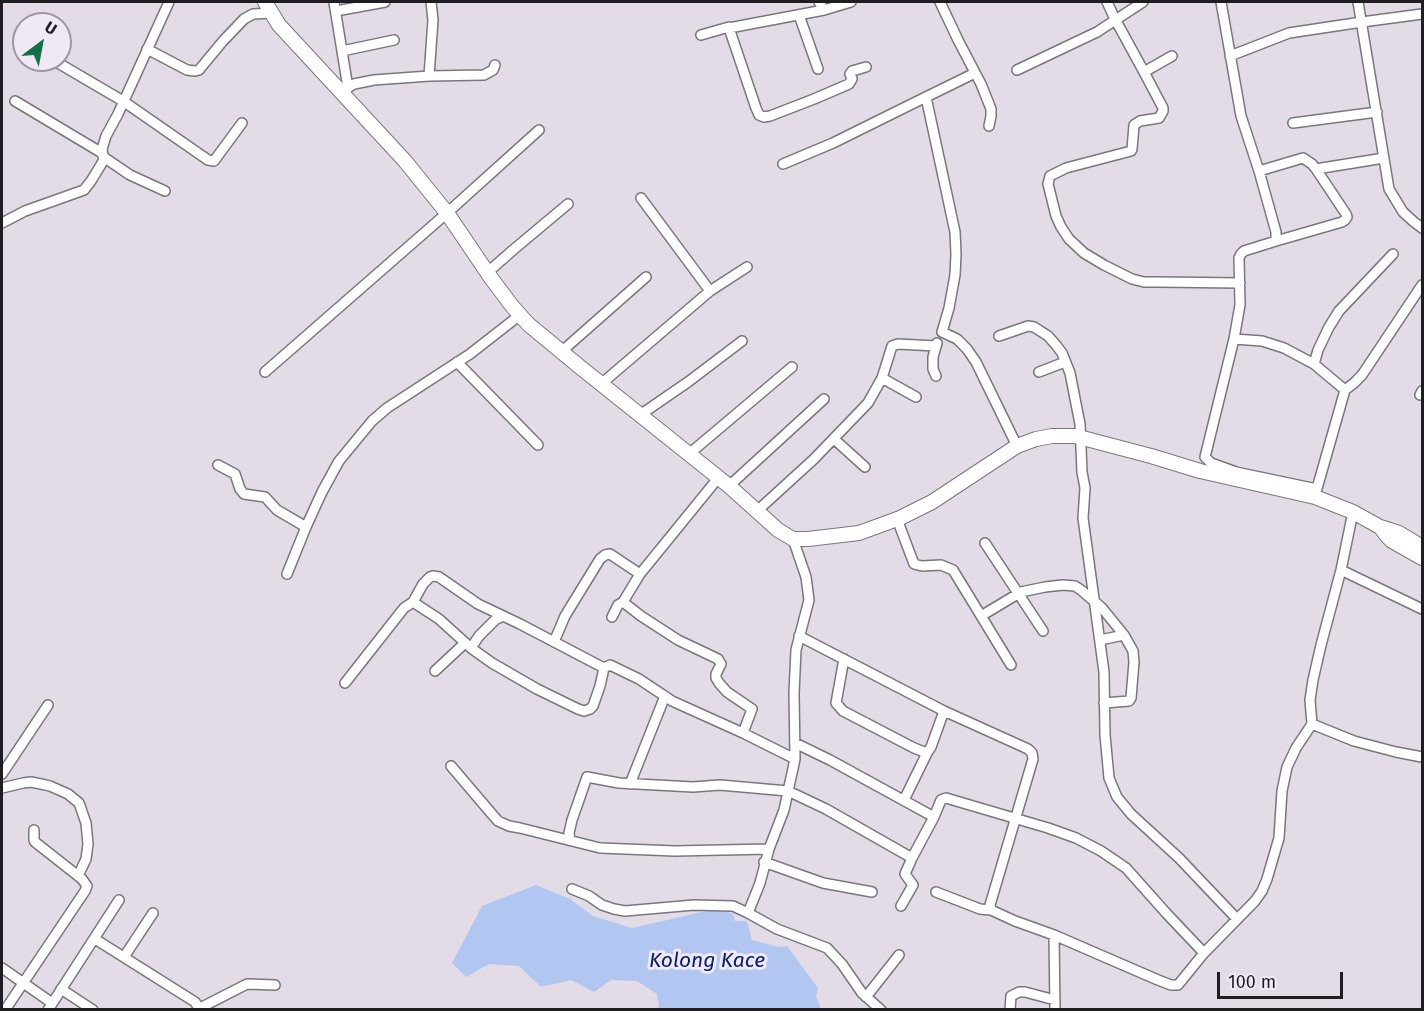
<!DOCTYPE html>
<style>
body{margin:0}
#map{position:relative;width:1424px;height:1011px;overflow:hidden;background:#e3dce7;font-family:"Fira Sans",sans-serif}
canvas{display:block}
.frame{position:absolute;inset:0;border:3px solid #1f1d21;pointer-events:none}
.north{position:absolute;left:12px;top:12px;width:60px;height:60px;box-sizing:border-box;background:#f0e9f5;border:2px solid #9c97a0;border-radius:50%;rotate:32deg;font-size:16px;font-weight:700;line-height:24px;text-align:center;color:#1f1d21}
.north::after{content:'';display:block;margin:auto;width:21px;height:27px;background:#127147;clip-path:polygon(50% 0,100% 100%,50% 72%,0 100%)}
.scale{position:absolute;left:1217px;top:972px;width:126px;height:27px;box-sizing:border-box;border:3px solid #1f1d21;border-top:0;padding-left:8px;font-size:18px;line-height:21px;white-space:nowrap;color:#1f1d21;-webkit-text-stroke:4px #f0e9f5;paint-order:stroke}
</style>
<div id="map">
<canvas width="1424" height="1011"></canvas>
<div class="frame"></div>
<div class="north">U</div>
<div class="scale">100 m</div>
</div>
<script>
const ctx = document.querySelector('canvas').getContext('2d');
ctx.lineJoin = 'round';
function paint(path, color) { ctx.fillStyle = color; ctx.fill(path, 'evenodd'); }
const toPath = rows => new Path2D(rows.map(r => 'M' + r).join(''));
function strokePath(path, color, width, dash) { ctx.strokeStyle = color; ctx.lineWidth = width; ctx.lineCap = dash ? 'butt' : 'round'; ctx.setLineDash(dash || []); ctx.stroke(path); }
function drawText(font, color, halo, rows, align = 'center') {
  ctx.font = font + ' "Fira Sans",sans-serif'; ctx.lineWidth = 6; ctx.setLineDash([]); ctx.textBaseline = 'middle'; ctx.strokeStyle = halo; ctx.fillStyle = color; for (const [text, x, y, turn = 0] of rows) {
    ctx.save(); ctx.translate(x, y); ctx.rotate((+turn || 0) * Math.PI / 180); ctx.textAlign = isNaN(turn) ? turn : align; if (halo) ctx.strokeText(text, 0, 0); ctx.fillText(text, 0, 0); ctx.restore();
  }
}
paint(toPath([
 [536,885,570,899,593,916,632,928,715,909,733,914,735,921,747,921,752,940,778,947,787,946,818,988,816,996,821,1009,657,1009,659,1006,657,994,637,981,611,980,594,992,571,980,541,987,519,966,489,964,466,977,452,963,482,906]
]), '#b1c6f1');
const street = toPath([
 [334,2,348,88],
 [819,2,824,10,851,2],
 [940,2,958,40,981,84,991,109,991,116,989,126],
 [1107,2,1115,19,1144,72,1163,108,1163,111,1159,118,1140,121,1134,125,1132,149,1131,151,1066,168,1050,176,1048,184,1056,216,1061,227,1069,239,1084,253,1104,265,1132,279,1144,282,1158,282,1240,283],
 [1221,2,1241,116,1259,171,1276,232,1276,241,1244,251,1241,254,1239,258,1240,305,1234,339,1205,457,1211,463,1236,472,1317,489],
 [1358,2,1389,189,1403,212,1414,222,1422,228],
 [824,10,729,28,756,108,759,115,764,117,770,116,814,99,849,84,852,79,850,74,852,71,866,67],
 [336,11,385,2],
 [799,15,818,69],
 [701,35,729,27],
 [147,49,187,70,195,71,199,70,223,41,244,19,253,14,272,13],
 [342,51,394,40],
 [1230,56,1289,33,1362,22,1422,14],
 [53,60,123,101,208,160,214,161,242,123],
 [1017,70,1097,32,1143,2],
 [1144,72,1172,56],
 [975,73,926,97,946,190,955,232,956,254,955,275,949,308,942,332,957,339,967,349,976,362,1017,446],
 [429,76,433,20,431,2],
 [341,92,354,84,374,80,429,76,484,75,493,70,495,65],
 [15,101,102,153],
 [1293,123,1377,112],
 [105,158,130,175,165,191],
 [783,164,833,143,926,97],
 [1259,171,1303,158,1312,164,1316,169,1384,158],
 [641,198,710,291],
 [2,223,25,211,84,190,91,181,105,158,103,156,102,149,106,136,118,114,169,2],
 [1276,241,1342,222,1345,220,1347,217,1346,214,1316,169],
 [488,272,513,250,568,204],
 [999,336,1028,326,1034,327,1048,336,1056,345,1062,353,1070,373,1080,424,1082,472,1085,488,1083,518,1104,672,1105,735,1109,778,1117,797,1131,814,1179,858,1237,919],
 [1234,339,1262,341,1284,348,1314,364,1345,390],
 [561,352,646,277],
 [457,362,538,445],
 [1314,364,1318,350,1329,327,1339,311,1393,254],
 [265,372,447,213,539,130],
 [1039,372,1065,362],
 [936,376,933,369,933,357,937,343],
 [882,378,916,397],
 [601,384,710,291,747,267],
 [1420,395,1422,391],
 [640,415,688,382,742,341],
 [834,439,865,467],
 [689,454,792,367],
 [218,465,235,474,240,489,244,494,265,497,277,510,306,527],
 [729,486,824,399],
 [1316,492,1345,390,1354,383,1362,375,1422,285],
 [757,511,814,459,868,403,882,378,892,346,898,344,936,346],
 [897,519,914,564,922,566,941,565,953,570,1011,665],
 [985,543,1043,631],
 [1341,570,1422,609],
 [287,574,306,527,322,492,339,461,372,421,387,408,470,354,520,315],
 [413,602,423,584,430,577,433,576,439,577,478,604,520,624,604,668],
 [623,602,641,616,678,640,718,659,721,664,716,674,716,678,719,683,727,692,752,709,743,733],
 [981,616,1021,592,1045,587,1063,585,1075,586,1081,590,1102,608,1124,635,1133,651,1134,662,1131,698,1129,701,1104,703],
 [612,617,618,605,623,602,640,574,719,477],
 [799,636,944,711,1028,749,1032,753,1033,759,990,905,991,910],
 [1100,640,1124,635],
 [554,642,565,616,600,559,605,555,610,554,640,574],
 [471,648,479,636,495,620,503,616],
 [844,659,836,703,843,711,914,748,927,753,931,747,944,711],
 [435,671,465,643],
 [345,683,404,608,413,602,439,619,471,648,492,663,537,689,578,709,584,711,590,709,593,706,600,686,604,668,610,665,639,679,672,701,743,733,795,759],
 [1312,724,1354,741,1396,752,1422,757],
 [795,743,830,760,934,817],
 [451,766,491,813,498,821,509,826,520,828,600,848,675,851,769,849],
 [2,774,48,705],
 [630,784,665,696],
 [2,788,23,783,31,782,41,784,50,786,68,794,79,803,86,823,88,844,86,859,78,876],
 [904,800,927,753],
 [570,840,569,833,572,820,587,777,619,783,693,787,720,785,788,791,826,809,912,858],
 [764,862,823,883,872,892],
 [572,889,589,896,602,905,614,909,625,911,694,905,733,906,748,913,777,929,827,948,842,964,862,993,881,1010],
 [936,892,980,909,991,910,1015,921,1054,935,1158,980,1171,985,1178,985,1204,953,1255,901,1262,891,1267,879,1279,838,1282,791,1287,767,1296,748,1312,724,1310,700,1313,680,1321,645,1341,570,1353,512],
 [901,906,913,885,905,874,912,858,934,817,941,800,946,798,1048,828,1076,838,1101,851,1126,868,1167,914,1204,953],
 [748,913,760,883,769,849,784,810,795,759,794,693,796,650,809,600,806,577,793,539],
 [1054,935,1055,1010],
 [95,939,195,1002,200,1010],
 [124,957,153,913],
 [2,968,52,1003],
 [61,989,93,1010],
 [866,997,899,955],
 [200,1008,247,984,275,985],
 [5,1010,85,891,87,886,82,879,35,842,34,840,34,830],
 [48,1010,119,900],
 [1010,1010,1011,996,1019,992,1025,992,1055,1000]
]);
const secondary = toPath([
 [265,2,279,25,405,161,447,213,491,278,512,306,528,324,580,367,729,486,778,530,793,539,808,539,859,533,900,518,932,502,1017,446,1036,439,1052,436,1075,436,1151,456,1200,471,1315,497,1353,512,1380,527,1399,533,1422,547],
 [1381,528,1387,536,1392,541,1422,558]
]);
strokePath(street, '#7b757f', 12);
strokePath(secondary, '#7b757f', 16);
strokePath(street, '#fff', 9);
strokePath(secondary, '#fff', 14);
drawText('italic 21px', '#05216f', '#f0e9f5', [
 ["Kolong Kace",707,961]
]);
</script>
